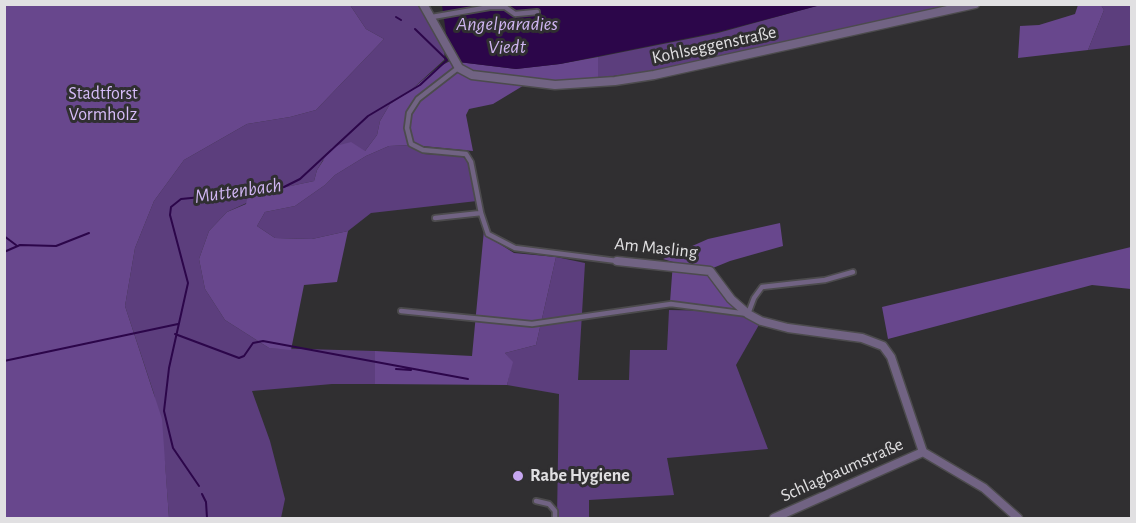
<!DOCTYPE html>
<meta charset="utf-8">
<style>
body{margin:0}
#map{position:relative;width:1136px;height:523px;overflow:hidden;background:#302f31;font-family:"Alegreya Sans",sans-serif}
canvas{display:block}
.frame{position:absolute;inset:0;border:6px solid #e1e0e2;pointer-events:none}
</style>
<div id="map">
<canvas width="1136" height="523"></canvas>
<div class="frame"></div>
</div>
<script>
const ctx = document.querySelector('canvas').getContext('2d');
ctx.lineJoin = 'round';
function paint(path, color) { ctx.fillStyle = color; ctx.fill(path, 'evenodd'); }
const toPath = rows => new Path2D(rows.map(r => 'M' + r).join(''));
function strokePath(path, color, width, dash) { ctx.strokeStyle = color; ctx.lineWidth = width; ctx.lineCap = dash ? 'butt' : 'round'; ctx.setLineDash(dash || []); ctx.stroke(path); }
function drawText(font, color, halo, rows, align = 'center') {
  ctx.font = font + ' "Alegreya Sans",sans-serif'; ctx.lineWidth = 6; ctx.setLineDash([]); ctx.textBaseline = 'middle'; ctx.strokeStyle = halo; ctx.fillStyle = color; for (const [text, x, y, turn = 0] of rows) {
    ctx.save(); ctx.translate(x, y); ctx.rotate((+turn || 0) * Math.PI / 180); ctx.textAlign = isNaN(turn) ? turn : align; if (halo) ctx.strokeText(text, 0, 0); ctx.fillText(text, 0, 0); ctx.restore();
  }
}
paint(toPath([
 [350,5,418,5,426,15,445,46,444,60,410,91,390,104,380,121,377,135,365,151,323,160,317,170,314,181,277,189,227,212,209,231,199,259,205,289,225,320,269,348,375,351,375,384,332,384,252,391,270,441,285,499,281,518,169,518,165,464,154,394,125,306,135,248,154,201,184,160,247,124,290,117,316,110,384,39,366,29],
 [820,5,959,5,680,67,598,78,598,57,718,33],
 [1101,5,1131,5,1131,45,1088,50,1104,10],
 [412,145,424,154,461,156,468,160,477,201,371,213,348,231,312,239,275,238,257,226,265,212,295,206,325,185,335,175,366,156,389,146],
 [556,257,585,263,578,380,629,380,630,350,667,350,669,310,719,311,741,314,760,323,736,365,768,449,667,458,674,495,589,500,589,518,557,518,559,394,507,385,512,362,505,353,536,345]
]), '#5c3e7d');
paint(toPath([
 [4,5,350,5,366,29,384,39,316,110,290,117,247,124,184,160,154,201,135,248,125,306,162,419,169,518,5,518],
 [1078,5,1101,5,1104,10,1088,50,1018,58,1020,26,1039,25,1075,14],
 [598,57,598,78,526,84,493,104,469,109,466,115,473,151,412,145,389,146,366,156,335,175,325,185,295,206,265,212,257,226,275,238,312,239,348,231,337,282,304,285,291,350,269,348,225,320,205,289,199,259,209,231,227,212,246,204,248,195,314,181,317,170,332,147,351,142,365,151,377,135,380,121,390,104,410,91,437,68,450,61,516,69,560,64],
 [780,223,783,246,730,261,708,270,737,309,670,302,673,262,663,259,708,239],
 [484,230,487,236,514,253,556,257,536,345,505,353,513,362,507,385,375,384,375,351,472,356],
 [1131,247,1131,289,1092,285,888,339,882,307]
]), '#68478d');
paint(toPath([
 [442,5,821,5,718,32,560,64,516,69,450,61]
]), '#2c064a');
strokePath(toPath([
 [396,17,401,20],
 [4,236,16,245],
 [4,252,20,245,56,246,89,233],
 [175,334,239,358,244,356,253,343,263,341,468,379],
 [4,361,178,324],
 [396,369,411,370],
 [199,486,173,448,164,411,169,368,188,283,170,215,171,207,181,199,272,190,284,187,300,179,368,116,420,85,447,60,415,29],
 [202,494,206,502,207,518]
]), '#2c064a', 2);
const lane = toPath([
 [432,17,490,7,505,7,515,14,537,12],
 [458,68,418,99,409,113,407,128,411,144,423,150,466,154,471,162,481,213,488,234,515,248,617,261],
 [435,218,481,213],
 [401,311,532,324,671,304,748,314,754,298,762,287,825,280,853,272],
 [536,501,549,504,555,511,555,518]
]);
const street = toPath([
 [423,4,459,68,472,75,555,85,615,81,654,75,975,4],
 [617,261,710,271,731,299,748,314,761,321,788,328,862,338,883,346,891,357,923,452,984,488,1018,518],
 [774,518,923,452]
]);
strokePath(lane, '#4c4b4d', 8);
strokePath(street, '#4c4b4d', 11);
strokePath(lane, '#716383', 4.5);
strokePath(street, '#716383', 8);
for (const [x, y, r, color] of [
 [518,476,6,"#c6a6f0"]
]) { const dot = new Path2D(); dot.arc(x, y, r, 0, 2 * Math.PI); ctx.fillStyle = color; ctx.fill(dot); strokePath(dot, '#302f31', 2); }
drawText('18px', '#e1e0e2', '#302f31', [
 ["Kohlseggenstraße",714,45,-12],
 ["Am Masling",656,248,6],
 ["Schlagbaumstraße",842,470,-24]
]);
drawText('18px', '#d6bcf8', '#302f31', [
 ["Stadtforst",103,94],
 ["Vormholz",103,115]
]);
drawText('bold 18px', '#e1e0e2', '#302f31', [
 ["Rabe Hygiene",530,476]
], 'left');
drawText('italic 20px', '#cfb5f1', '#302f31', [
 ["Angelparadies",507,24],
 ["Viedt",507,47],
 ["Muttenbach",238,191,-8]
]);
</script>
